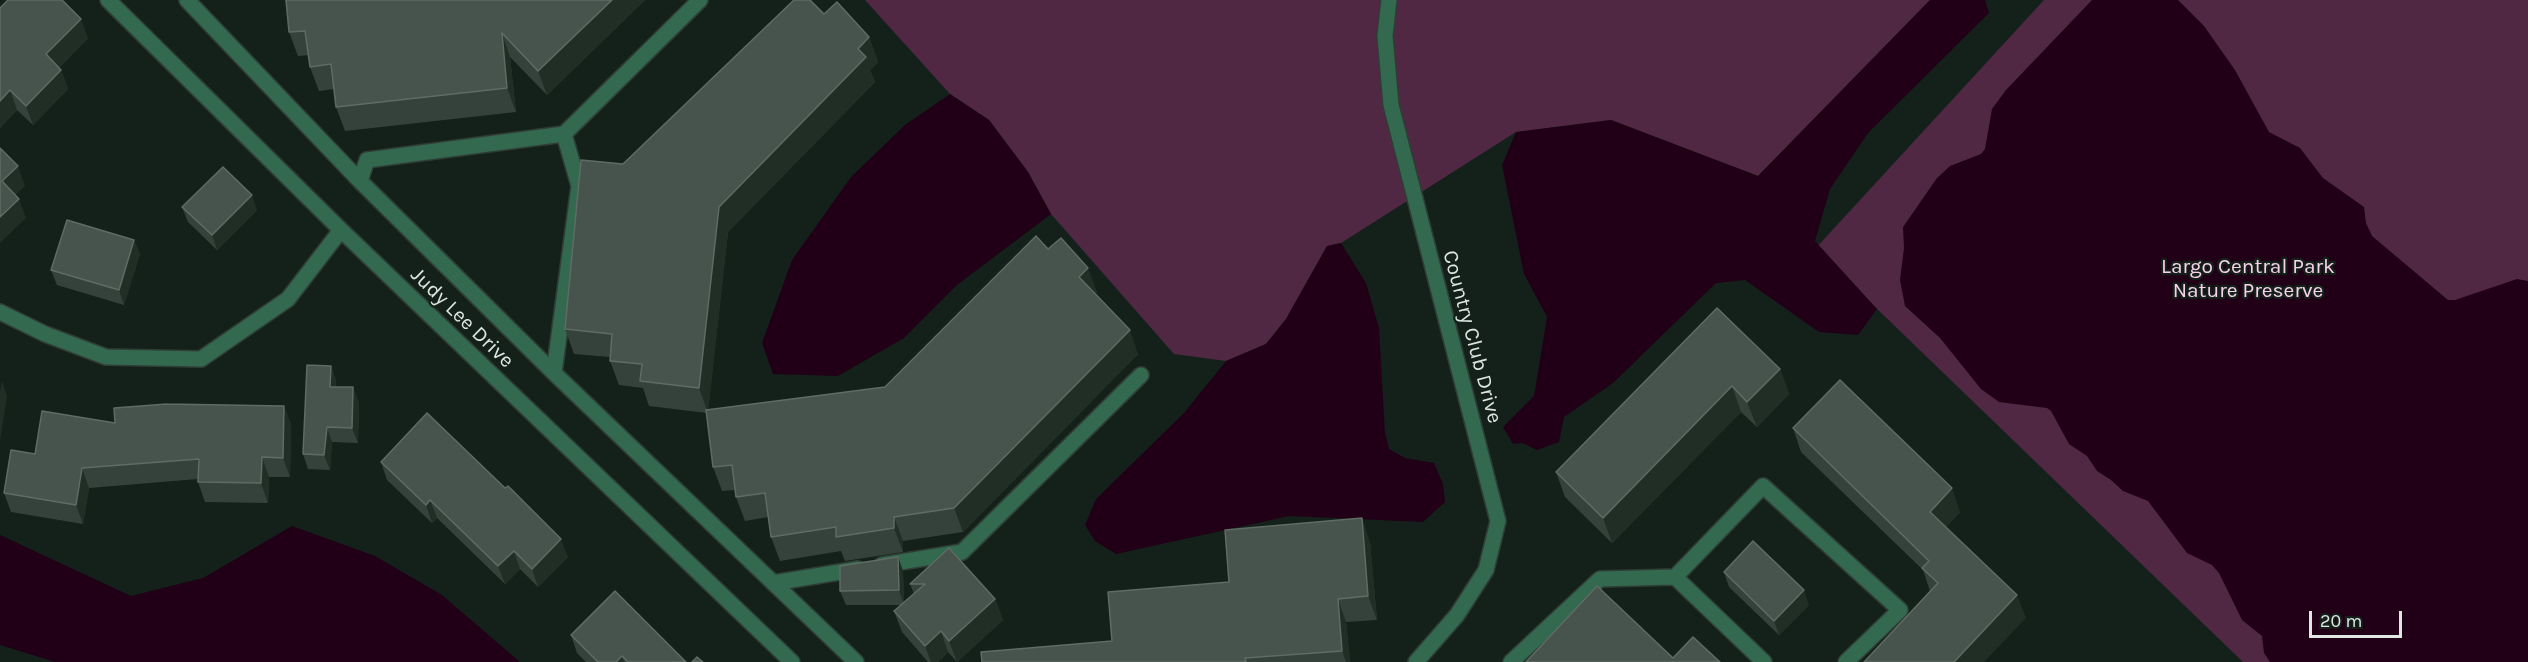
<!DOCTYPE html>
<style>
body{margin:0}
#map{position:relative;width:2528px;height:662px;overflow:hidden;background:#14211a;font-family:Karla,sans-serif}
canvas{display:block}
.scale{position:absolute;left:2309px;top:611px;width:93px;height:27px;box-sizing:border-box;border:3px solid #dfe7e2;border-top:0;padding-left:8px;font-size:18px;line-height:21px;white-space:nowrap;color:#dfe7e2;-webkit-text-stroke:4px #14211a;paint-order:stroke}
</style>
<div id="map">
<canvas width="2528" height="662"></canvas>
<div class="scale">20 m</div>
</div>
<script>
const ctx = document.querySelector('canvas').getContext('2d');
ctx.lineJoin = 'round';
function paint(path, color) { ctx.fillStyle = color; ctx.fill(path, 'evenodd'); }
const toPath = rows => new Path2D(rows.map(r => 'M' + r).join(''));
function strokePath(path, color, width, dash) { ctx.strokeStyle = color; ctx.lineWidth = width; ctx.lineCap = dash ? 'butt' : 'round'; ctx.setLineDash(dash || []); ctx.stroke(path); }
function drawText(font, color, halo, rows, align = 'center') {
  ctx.font = font + ' Karla,sans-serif'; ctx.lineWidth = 4.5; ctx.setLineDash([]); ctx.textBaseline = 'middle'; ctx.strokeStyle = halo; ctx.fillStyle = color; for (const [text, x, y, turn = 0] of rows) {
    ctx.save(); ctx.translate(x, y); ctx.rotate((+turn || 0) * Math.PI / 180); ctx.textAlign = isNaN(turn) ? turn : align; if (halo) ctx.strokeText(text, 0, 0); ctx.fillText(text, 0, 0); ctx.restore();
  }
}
paint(toPath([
 [865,0,1930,0,1758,176,1611,120,1516,132,1341,243,1327,246,1286,319,1266,344,1226,361,1174,354,1051,214,1028,172,989,120,950,94],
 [2044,0,2528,0,2528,662,2243,662,1815,249]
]), '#512843');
paint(toPath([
 [1930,0,1985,0,1989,13,1868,133,1830,189,1815,241,1877,309,1858,335,1819,332,1745,280,1716,283,1613,383,1564,417,1559,442,1537,450,1522,443,1513,444,1503,427,1534,396,1547,317,1524,274,1502,165,1516,132,1611,120,1758,176],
 [2092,0,2178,0,2204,26,2235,70,2269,132,2300,148,2323,178,2364,207,2366,223,2372,236,2448,300,2455,300,2517,279,2528,281,2528,662,2270,662,2264,653,2262,636,2242,620,2219,573,2212,565,2187,553,2148,501,2123,491,2111,480,2097,471,2087,456,2069,444,2051,411,2047,408,1999,402,1981,389,1940,338,1905,306,1900,280,1904,248,1903,227,1937,178,1950,166,1981,154,1985,149,1992,109,2006,90],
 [950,94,989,120,1028,172,1051,214,957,285,904,338,838,376,773,374,762,343,792,260,851,177,905,125],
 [1341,243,1366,283,1379,328,1385,433,1389,449,1405,458,1434,463,1443,484,1445,502,1423,522,1289,516,1116,554,1095,541,1085,525,1096,499,1184,413,1226,361,1266,344,1286,319,1327,246],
 [292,526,375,556,442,595,520,662,55,662,0,645,0,535,131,596,203,578]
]), '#210017');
const minor = toPath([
 [108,0,341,230,792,662],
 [187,0,360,181,554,373,856,662],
 [1389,0,1385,36,1391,105,1498,521,1486,570,1457,615,1416,662],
 [564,134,700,0],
 [360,181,367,160,564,134,579,186,554,373],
 [0,312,45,334,106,357,201,359,288,299,341,230],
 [882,565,962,552,1141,375],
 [1675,577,1764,662],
 [773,583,858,569],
 [1511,662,1600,579,1675,577,1763,486,1900,610,1846,662]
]);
strokePath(minor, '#303d36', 18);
strokePath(minor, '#32694f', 15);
paint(toPath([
 [286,0,645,0,547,95,510,57,516,112,345,131,336,107,334,89,319,91,310,67,309,55,298,56,289,32],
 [0,8,88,38,59,68,61,70,68,89,33,125,17,110,0,128],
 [824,14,869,37,878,62,870,70,875,82,728,232,708,410,885,387,1048,249,1097,292,1095,294,1138,354,963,532,903,541,903,552,845,561,841,551,780,561,771,537,768,517,745,521,736,497,735,490,722,491,713,467,707,413,649,406,643,388,619,385,610,361,610,357,574,354,565,329,623,164],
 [182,207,257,210,217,250,188,222],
 [134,240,140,254,124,305,57,285,51,270],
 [1717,308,1780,369,1789,394,1757,427,1741,412,1612,543,1565,497,1556,472],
 [331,366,336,381,336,387,359,402,358,443,332,442,330,470,308,469,303,454],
 [284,406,291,425,290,477,269,477,268,503,205,502,198,482,198,479,89,488,83,524,11,512,4,493,35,454],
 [1793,428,1960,512,1946,527,2026,618,1930,591,1923,570,1801,452],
 [381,462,568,557,538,587,520,569,505,584,437,518,432,523,387,480],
 [1370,542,1377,620,1346,622,1350,662,982,662,1112,641],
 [949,548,995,599,1003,620,957,662,948,652,938,662,928,662,902,632,894,611,901,605,846,605,840,591,898,557,903,571,904,603,914,594,910,584],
 [1724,572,1809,605,1779,635,1729,587],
 [571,635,686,662,586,662,577,653]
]), '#35423b');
paint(toPath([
 [612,0,645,0,547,95,538,71],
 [81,19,88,38,53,74,46,54],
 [502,33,510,57,516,112,507,88],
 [869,37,878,62,870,70,875,82,728,232,708,413,699,388,719,207],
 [61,70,68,89,33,125,26,106],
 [10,90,17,110,0,128,0,101],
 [18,166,25,186,9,201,2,181],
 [252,195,257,210,217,250,212,235],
 [19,199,26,218,0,243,0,217],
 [134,240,140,254,124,305,119,290],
 [1088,268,1097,292,1088,302,1079,277],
 [1130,330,1138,354,963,532,954,508],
 [331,366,336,381,335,401,330,387],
 [1780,369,1789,394,1757,427,1747,402],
 [2,381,7,396,0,441,0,392],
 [1732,386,1741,412,1612,543,1603,518],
 [353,387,359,402,358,443,352,428],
 [284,406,291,425,290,477,283,458],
 [327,427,332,442,330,470,324,455],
 [262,457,269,477,268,503,261,483],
 [82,468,89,488,83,524,76,505],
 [1952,488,1960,512,1938,535,1930,512],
 [430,500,437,518,432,523,426,505],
 [894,517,903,541,903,552,894,528],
 [1362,518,1370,542,1377,620,1368,596],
 [561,539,568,557,538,587,532,569],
 [514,551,520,569,505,584,498,566],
 [898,557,903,571,904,605,899,590],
 [1804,590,1809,605,1779,635,1774,621],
 [2017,595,2026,618,1984,662,1954,662],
 [995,599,1003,620,957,662,949,641],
 [1338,599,1346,622,1350,662,1346,662,1342,651],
 [941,631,948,652,938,662,931,662,925,646],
 [622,656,624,662,616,662]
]), '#202e26');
const building = toPath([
 [8,0,62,0,81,19,46,54,61,70,26,106,10,90,0,101,0,8,8,0],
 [286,0,612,0,538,71,502,33,507,88,336,107,331,64,310,67,305,31,289,32,286,0],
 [794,0,810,0,824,14,837,2,869,37,858,49,866,57,719,207,699,388,640,381,642,364,610,361,612,334,565,329,581,160,623,164,794,0],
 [0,148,18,166,2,181,19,199,0,217,0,148],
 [223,167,252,195,212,235,182,207,223,167],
 [67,220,134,240,119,290,51,270,67,220],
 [1036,236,1048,249,1061,238,1088,268,1079,277,1130,330,954,508,894,517,894,528,836,537,836,527,771,537,765,493,736,497,732,465,713,467,706,410,885,387,1036,236],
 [1717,308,1780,369,1747,402,1732,386,1603,518,1556,472,1717,308],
 [307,365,331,366,330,387,353,387,352,428,327,427,324,455,303,454,307,365],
 [1840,380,1952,488,1930,512,2017,595,1954,662,1864,662,1938,583,1922,568,1929,561,1793,428,1840,380],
 [167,404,284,406,283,458,262,457,261,483,198,482,199,459,82,468,76,505,4,493,11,450,35,454,42,411,115,423,114,408,167,404],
 [427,413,505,488,508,486,561,539,532,569,514,551,498,566,430,500,426,505,381,462,427,413],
 [1362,518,1368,596,1338,599,1342,651,1245,658,1246,662,982,662,981,652,1112,641,1108,592,1229,582,1225,530,1362,518],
 [1753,541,1804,590,1774,621,1724,572,1753,541],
 [949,548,995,599,949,641,941,631,925,646,894,611,925,584,910,584,949,548],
 [898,557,899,590,840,591,840,566,898,557],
 [1597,586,1673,658,1693,637,1720,662,1526,662,1597,586],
 [615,591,686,662,628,662,622,656,616,662,598,662,571,635,615,591],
 [697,657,703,662,692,662,697,657]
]);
paint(building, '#47544d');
strokePath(building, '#5f6b64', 1.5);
drawText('21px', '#f9d2ea', '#14211a', [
 ["Largo Central Park",2248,267],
 ["Nature Preserve",2248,291]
]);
drawText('21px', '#dfe7e2', '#14211a', [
 ["Judy Lee Drive",462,318,44],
 ["Country Club Drive",1472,337,75]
]);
</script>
